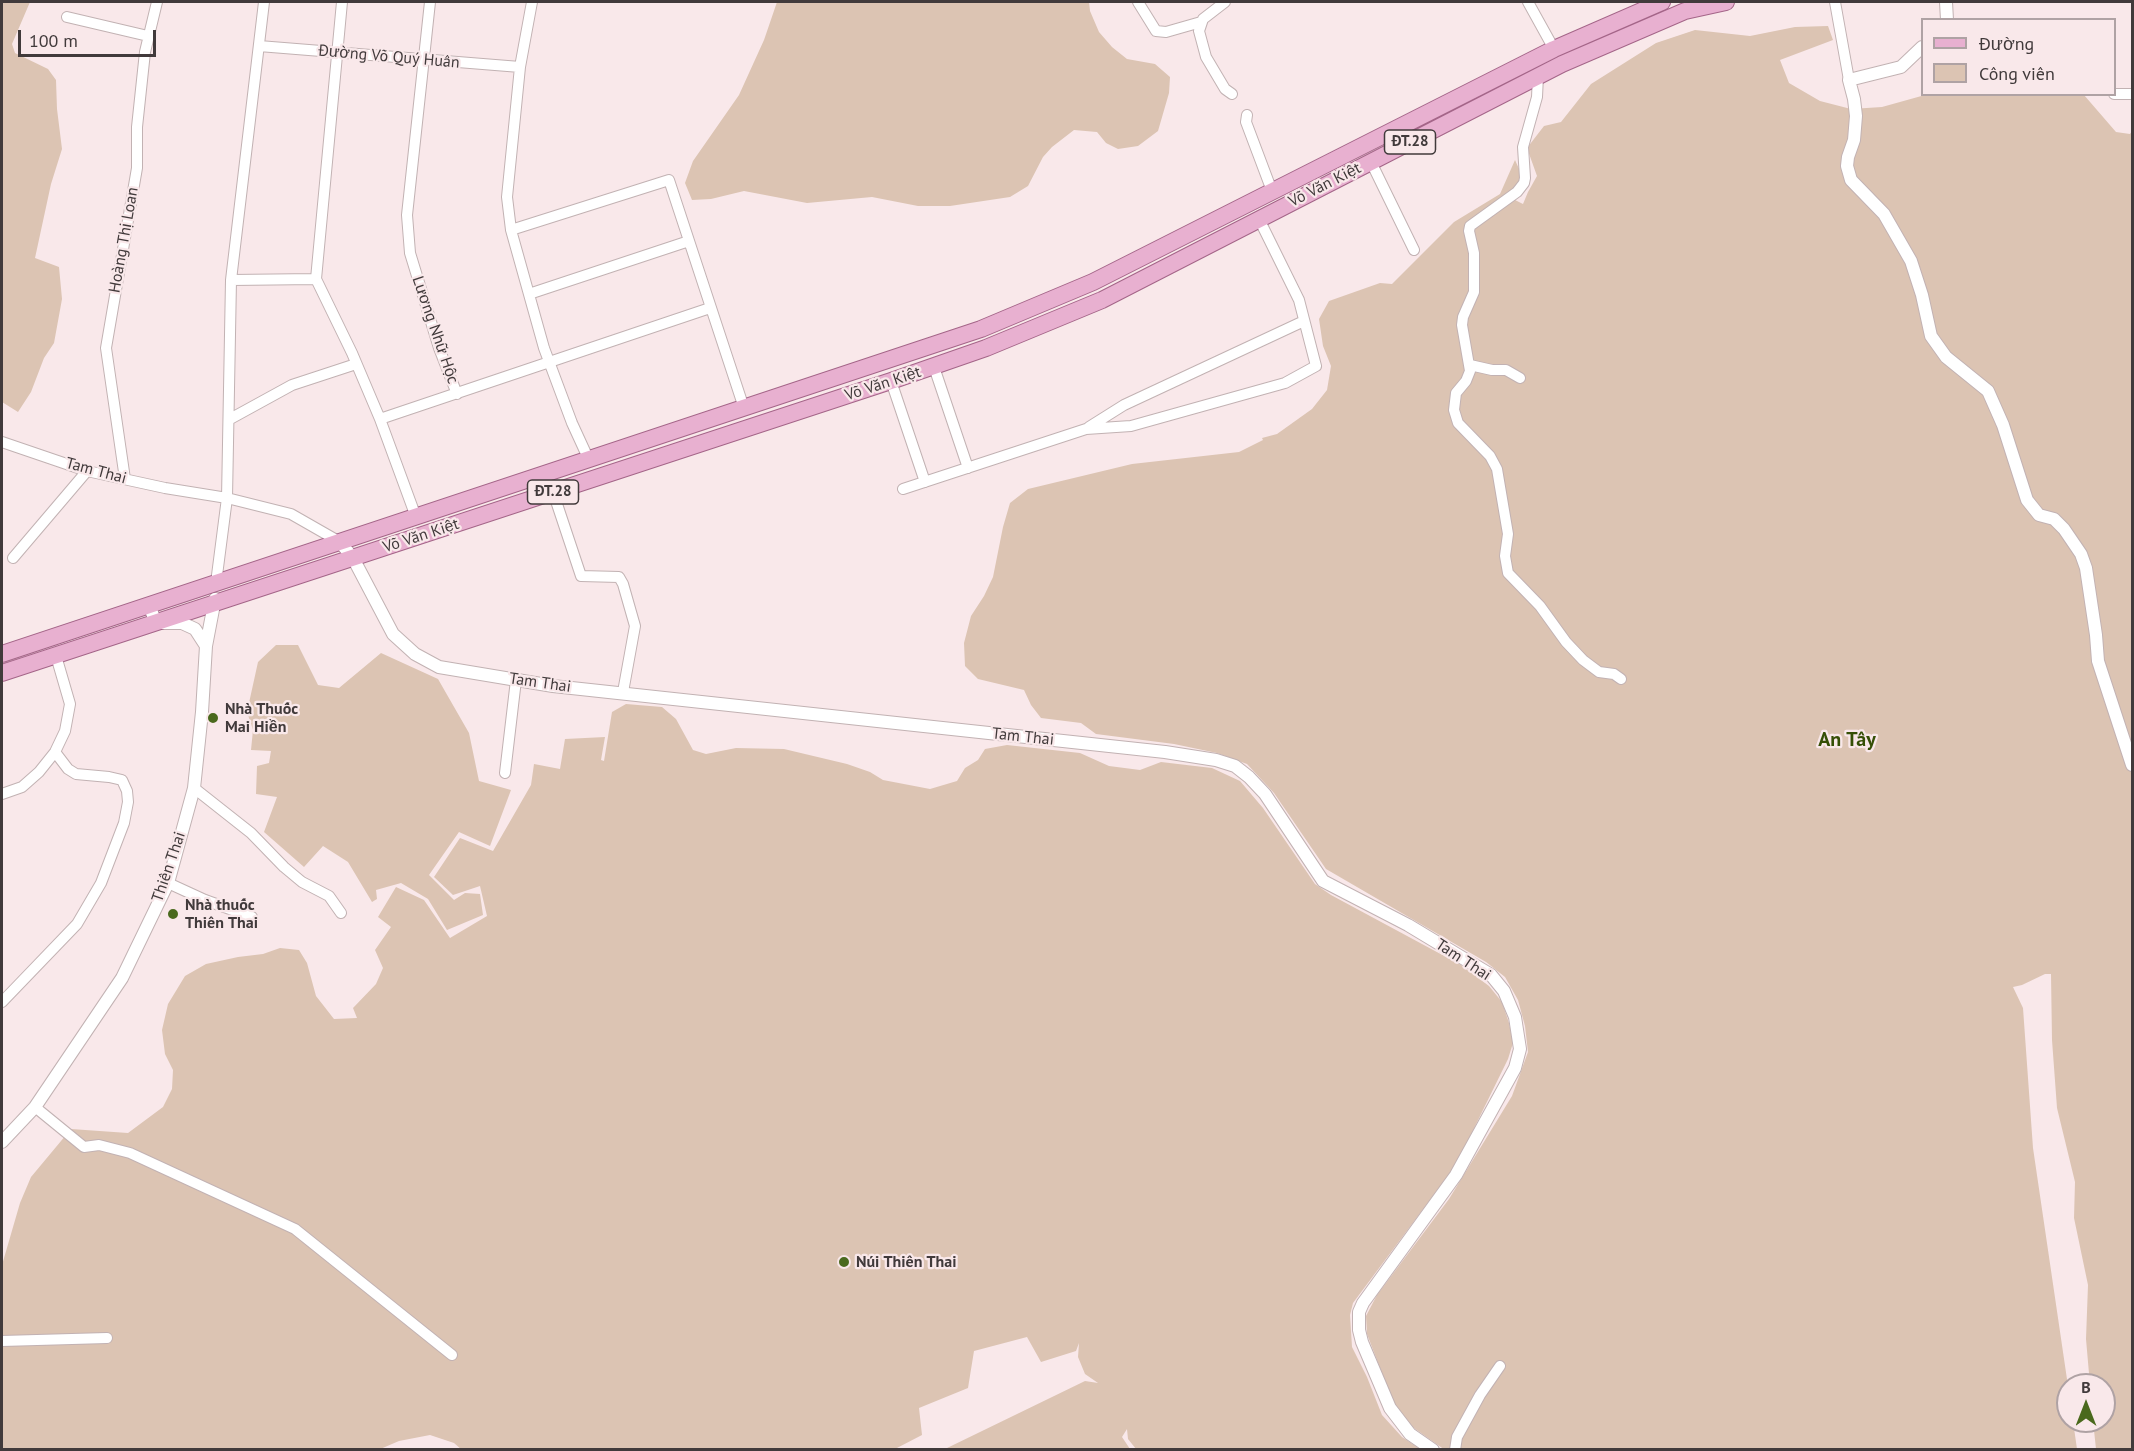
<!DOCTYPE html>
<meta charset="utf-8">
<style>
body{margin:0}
#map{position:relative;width:2134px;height:1451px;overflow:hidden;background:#f9e8ea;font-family:"PT Sans",sans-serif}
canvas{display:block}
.frame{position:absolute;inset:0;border:3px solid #413a3b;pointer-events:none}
.legend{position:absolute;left:1921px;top:18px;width:195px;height:78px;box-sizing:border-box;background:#f9e8ea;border:2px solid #afa2a4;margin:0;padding:8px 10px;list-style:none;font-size:18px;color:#413a3b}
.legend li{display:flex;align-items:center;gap:12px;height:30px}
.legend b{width:30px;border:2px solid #afa2a4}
.north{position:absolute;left:2056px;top:1373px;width:60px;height:60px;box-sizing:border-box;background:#f9e8ea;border:2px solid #afa2a4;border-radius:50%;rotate:0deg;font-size:16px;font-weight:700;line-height:24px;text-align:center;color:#413a3b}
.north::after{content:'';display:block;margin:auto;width:21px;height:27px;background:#4a691d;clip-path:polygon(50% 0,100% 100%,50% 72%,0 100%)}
.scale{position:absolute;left:18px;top:30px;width:138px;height:27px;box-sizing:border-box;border:3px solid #413a3b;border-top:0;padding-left:8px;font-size:18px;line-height:21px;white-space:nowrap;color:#413a3b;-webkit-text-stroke:4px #f9e8ea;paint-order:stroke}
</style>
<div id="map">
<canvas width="2134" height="1451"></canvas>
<div class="frame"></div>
<ul class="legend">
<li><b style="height:8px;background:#e8b0d0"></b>Đường</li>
<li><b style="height:16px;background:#dcc4b3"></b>Công viên</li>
</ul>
<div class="north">B</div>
<div class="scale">100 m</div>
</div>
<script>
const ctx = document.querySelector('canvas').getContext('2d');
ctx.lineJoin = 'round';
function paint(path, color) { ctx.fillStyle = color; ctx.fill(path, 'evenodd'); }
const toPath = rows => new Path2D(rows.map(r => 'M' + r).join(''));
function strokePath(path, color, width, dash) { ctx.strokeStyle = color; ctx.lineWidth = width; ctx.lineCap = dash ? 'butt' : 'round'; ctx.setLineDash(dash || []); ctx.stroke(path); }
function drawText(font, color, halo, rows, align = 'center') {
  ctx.font = font + ' "PT Sans",sans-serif'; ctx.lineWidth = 4.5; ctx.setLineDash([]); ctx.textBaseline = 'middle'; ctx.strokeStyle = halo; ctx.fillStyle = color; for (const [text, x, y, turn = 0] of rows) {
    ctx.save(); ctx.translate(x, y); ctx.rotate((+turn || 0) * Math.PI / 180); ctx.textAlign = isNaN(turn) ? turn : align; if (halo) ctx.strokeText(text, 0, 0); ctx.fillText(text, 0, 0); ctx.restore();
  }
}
paint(toPath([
 [2,2,30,2,12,44,15,53,48,69,56,80,57,109,62,149,51,184,35,258,59,267,62,299,54,343,44,358,31,392,18,412,2,402],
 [777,2,1089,2,1090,11,1099,32,1112,47,1127,59,1155,64,1170,77,1169,93,1158,131,1138,146,1118,149,1106,143,1097,132,1074,130,1052,147,1043,157,1028,186,1010,197,950,206,918,206,872,197,807,203,744,191,711,199,692,200,685,183,693,161,739,95,764,40],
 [1828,26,1833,40,1780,60,1789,83,1820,101,1851,109,1882,107,1925,95,2084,95,2116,132,2130,134,2132,131,2132,1449,2096,1449,2093,1421,2104,1421,2104,1385,2090,1385,2086,1339,2088,1285,2074,1218,2075,1182,2057,1108,2052,1040,2051,974,2045,974,2022,985,2013,987,2023,1008,2033,1148,2068,1386,2068,1421,2073,1421,2077,1449,1445,1450,1411,1426,1400,1415,1390,1394,1367,1334,1366,1316,1377,1295,1449,1199,1512,1096,1528,1052,1525,1026,1518,1000,1505,977,1486,962,1326,869,1274,793,1247,764,1217,753,1174,744,1096,734,1081,723,1041,718,1031,705,1024,690,978,679,965,666,964,643,971,616,984,596,993,577,1003,527,1010,503,1028,489,1132,464,1239,452,1263,440,1262,438,1277,434,1312,409,1327,390,1331,366,1323,346,1319,319,1329,301,1380,283,1392,284,1454,222,1500,194,1515,160,1520,171,1521,189,1513,199,1523,204,1528,192,1537,176,1527,148,1544,126,1561,122,1591,84,1656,43,1695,30,1750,36,1795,27],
 [276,645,298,645,318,685,339,688,381,653,438,679,469,733,479,781,511,790,490,846,459,832,429,875,454,900,465,893,480,894,483,915,447,930,428,899,401,883,376,890,377,899,372,902,348,862,323,846,304,867,264,832,277,797,256,794,257,766,269,763,271,751,251,750,253,730,247,712,258,662],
 [626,704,662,707,676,719,693,750,706,754,736,748,784,749,847,764,870,772,883,780,930,789,957,781,965,768,978,760,985,749,1007,745,1080,753,1109,766,1140,770,1161,762,1212,768,1240,781,1263,808,1315,884,1331,895,1461,965,1489,986,1502,1002,1509,1023,1513,1043,1508,1059,1456,1165,1353,1303,1350,1315,1352,1347,1367,1377,1382,1415,1402,1437,1420,1449,1136,1449,1128,1439,1127,1429,1122,1437,1130,1449,945,1449,1085,1381,1098,1383,1085,1374,1078,1357,1079,1343,1076,1351,1041,1362,1027,1337,974,1351,968,1388,919,1408,922,1435,895,1449,462,1450,454,1443,430,1435,399,1441,378,1450,3,1450,2,1265,20,1203,31,1177,71,1129,128,1133,163,1107,172,1089,173,1070,165,1054,162,1030,168,1004,185,976,206,964,238,957,263,954,280,948,299,950,307,963,316,996,334,1019,357,1018,353,1008,376,984,383,968,375,950,391,927,378,917,396,887,424,900,450,938,487,916,480,886,453,895,434,877,460,838,493,851,531,785,534,764,560,769,565,739,605,737,601,760,604,761,612,712]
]), '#dcc4b3');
const minor = toPath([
 [342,2,316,279,352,353,380,419,416,517],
 [430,2,407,215,410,253,439,348,457,394],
 [532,2,520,67,507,197,511,230,544,348,572,423,589,460],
 [1138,2,1156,31,1166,32,1201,22],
 [1225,2,1203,19,1199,31,1206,57,1225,89,1232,94],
 [1528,2,1554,49],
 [1835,2,1849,80],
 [67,17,148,36],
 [259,46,520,67],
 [1538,76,1537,97,1523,147,1525,178,1524,183,1517,192,1470,226,1469,231,1474,253,1474,292,1463,317,1462,325,1470,371,1466,381,1456,393,1454,410,1458,423,1490,456,1497,469,1508,534,1505,556,1508,573,1540,606,1566,642,1583,660,1599,672,1614,674,1621,679],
 [2114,94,2132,94],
 [1247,115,1246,122,1272,191],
 [1371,162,1414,250],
 [511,230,669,180,744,408],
 [231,280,316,279],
 [529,294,689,241],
 [1470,365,1492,370,1506,370,1520,378],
 [934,367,968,468],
 [891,381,925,482],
 [230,419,292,385,356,364],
 [380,419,710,308],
 [1089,427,1124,405,1304,321],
 [2,442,87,471,165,488,227,498,291,514,340,542],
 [125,479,106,348,137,168,137,127,145,52,157,2],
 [903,489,1086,429,1131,426,1285,383,1316,366,1299,300,1259,219],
 [553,492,581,576,619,577,623,584,635,626,623,692],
 [13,558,87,471],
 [216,583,227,498,231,280,264,2],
 [505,773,516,680],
 [194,788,251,833,284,867,302,882,329,896,341,913],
 [2,794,22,787,39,772,55,752,65,731,70,704,56,656],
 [168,883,205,900,252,917],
 [2,1002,77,924,101,883,124,823,128,802,127,791,122,780,109,777,76,774,68,769,55,752],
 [35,1107,84,1147,99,1145,130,1153,295,1229,452,1355],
 [2,1341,107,1338],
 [1455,1450,1457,1437,1480,1395,1500,1366]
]);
const tertiary = toPath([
 [1946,2,1947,20],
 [1922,47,1901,67,1849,80,1854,99,1856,116,1854,140,1848,157,1847,166,1851,180,1884,214,1911,261,1922,295,1931,336,1946,357,1988,391,2003,425,2027,500,2039,515,2054,519,2064,529,2081,554,2086,568,2096,635,2098,661,2132,765],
 [340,542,353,558,393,634,415,654,439,667,553,686,1165,752,1216,760,1235,766,1249,777,1265,794,1323,881,1408,925,1491,975,1504,991,1515,1017,1520,1049,1515,1068,1456,1175,1363,1303,1359,1312,1359,1330,1362,1342,1390,1408,1410,1434,1433,1450],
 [149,605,156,623,182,623,195,629,206,646],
 [2,1142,35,1107,122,978,168,883,194,788,202,712,206,646,215,599]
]);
const primary = toPath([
 [2,654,981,329,1093,282,1554,49,1662,2],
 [2,673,891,381,986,348,1102,300,1562,64,1685,11,1726,2]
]);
strokePath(minor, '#c2b2b3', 12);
strokePath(tertiary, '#c2b2b3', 14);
strokePath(primary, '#a46588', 18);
strokePath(minor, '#fff', 10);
strokePath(tertiary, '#fff', 12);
strokePath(primary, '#e8b0d0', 16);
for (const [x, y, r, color] of [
 [213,718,6,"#4a691d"],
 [173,914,6,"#4a691d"],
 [844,1262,6,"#4a691d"]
]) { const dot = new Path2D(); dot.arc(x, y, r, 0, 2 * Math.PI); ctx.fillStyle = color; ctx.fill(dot); strokePath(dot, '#f9e8ea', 2); }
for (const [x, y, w] of [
 [1410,142,51],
 [553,492,51]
]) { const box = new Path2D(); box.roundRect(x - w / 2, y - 12, w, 24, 4.5); ctx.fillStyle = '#f9e8ea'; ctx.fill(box); strokePath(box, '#413a3b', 1.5); }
drawText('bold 15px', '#413a3b', null, [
 ["ĐT.28",1410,142],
 ["ĐT.28",553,492]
]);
drawText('16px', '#413a3b', '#f9e8ea', [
 ["Đường Võ Quý Huân",389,57,5],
 ["Võ Văn Kiệt",1325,185,-27],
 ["Hoàng Thị Loan",124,240,-80],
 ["Lương Nhữ Hộc",435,330,71],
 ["Võ Văn Kiệt",883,384,-18],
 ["Tam Thai",96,471,15],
 ["Võ Văn Kiệt",421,536,-18],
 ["Tam Thai",540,683,8],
 ["Tam Thai",1023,737,6],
 ["Thiên Thai",169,867,-71],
 ["Tam Thai",1463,960,33]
]);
drawText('bold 16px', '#413a3b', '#f9e8ea', [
 ["Nhà Thuốc",225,709],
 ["Mai Hiền",225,727],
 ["Nhà thuốc",185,905],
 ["Thiên Thai",185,923],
 ["Núi Thiên Thai",856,1262]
], 'left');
drawText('bold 20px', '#354f06', '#f9e8ea', [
 ["An Tây",1847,740]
]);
</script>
